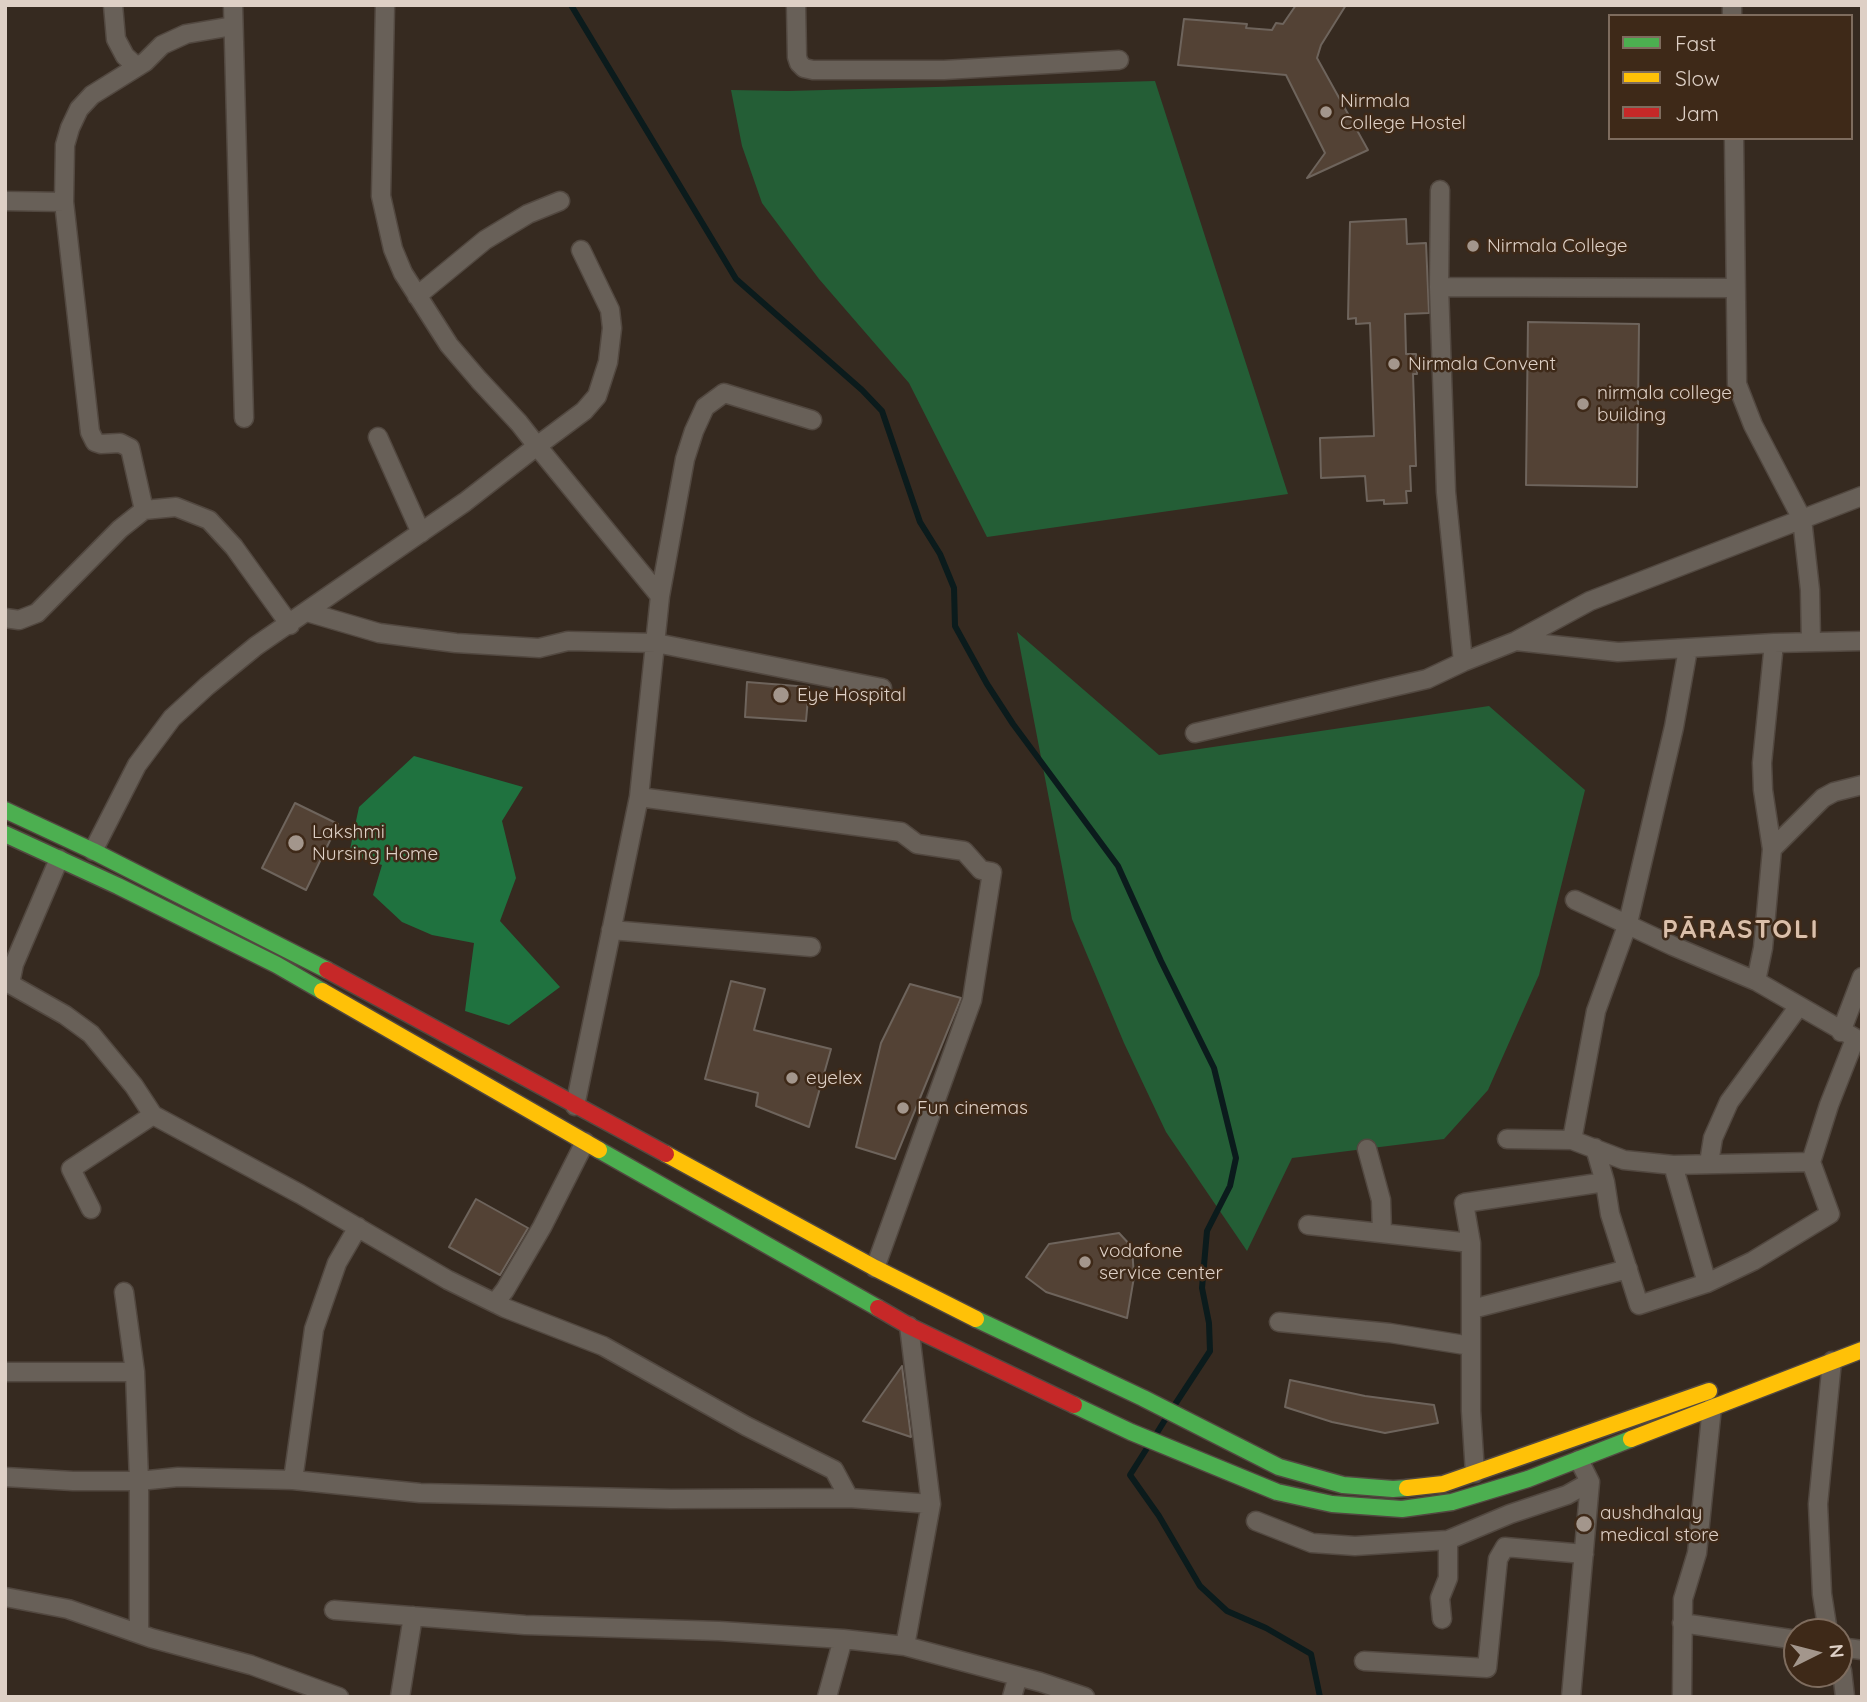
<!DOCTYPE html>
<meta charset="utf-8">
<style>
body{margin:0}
#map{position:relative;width:1867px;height:1702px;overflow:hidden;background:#362a20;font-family:Quicksand,sans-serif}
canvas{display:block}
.frame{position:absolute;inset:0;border:7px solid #ded0c6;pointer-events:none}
.legend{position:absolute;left:1608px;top:14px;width:245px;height:126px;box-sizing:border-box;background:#3e2918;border:2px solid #7e6c5e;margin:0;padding:9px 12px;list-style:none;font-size:21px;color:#ded0c6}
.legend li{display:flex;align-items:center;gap:14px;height:35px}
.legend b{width:35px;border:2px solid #7e6c5e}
.north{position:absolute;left:1783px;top:1618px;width:70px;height:70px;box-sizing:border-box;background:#3e2918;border:2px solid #7e6c5e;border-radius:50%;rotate:84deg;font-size:19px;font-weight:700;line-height:28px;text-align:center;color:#ded0c6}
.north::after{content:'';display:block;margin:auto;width:24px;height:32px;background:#a3968c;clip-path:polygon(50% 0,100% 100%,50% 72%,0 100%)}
</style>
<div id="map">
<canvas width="1867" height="1702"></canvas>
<div class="frame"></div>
<ul class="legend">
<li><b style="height:9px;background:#4caf50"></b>Fast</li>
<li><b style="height:9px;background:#ffc107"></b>Slow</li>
<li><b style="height:9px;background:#c62828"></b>Jam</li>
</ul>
<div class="north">N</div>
</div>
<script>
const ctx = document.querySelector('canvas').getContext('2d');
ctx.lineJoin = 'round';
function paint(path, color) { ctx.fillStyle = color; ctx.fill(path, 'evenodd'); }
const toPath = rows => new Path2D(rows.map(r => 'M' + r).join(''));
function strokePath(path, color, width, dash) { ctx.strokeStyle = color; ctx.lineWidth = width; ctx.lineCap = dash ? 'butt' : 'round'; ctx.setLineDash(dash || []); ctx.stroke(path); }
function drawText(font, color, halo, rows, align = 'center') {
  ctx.font = font + ' Quicksand,sans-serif'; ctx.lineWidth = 5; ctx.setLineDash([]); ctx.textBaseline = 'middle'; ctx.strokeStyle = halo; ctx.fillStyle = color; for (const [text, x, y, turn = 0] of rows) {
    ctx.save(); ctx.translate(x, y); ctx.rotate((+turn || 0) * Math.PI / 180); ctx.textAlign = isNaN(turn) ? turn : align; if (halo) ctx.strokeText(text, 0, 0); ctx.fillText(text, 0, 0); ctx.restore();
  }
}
paint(toPath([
 [1155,81,1288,494,987,537,909,383,819,279,762,203,742,146,731,90,788,91],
 [1017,632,1159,755,1489,706,1585,790,1539,975,1488,1090,1444,1139,1292,1158,1247,1251,1166,1132,1124,1043,1072,919]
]), '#245e36');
paint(toPath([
 [414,756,523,787,502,821,516,878,500,921,560,987,509,1025,465,1011,474,943,432,935,402,922,373,895,382,865,349,854,359,807]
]), '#1f723f');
strokePath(toPath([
 [571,5,736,279,862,390,882,411,920,522,940,554,954,588,955,626,987,684,1013,724,1118,866,1161,961,1214,1068,1236,1158,1230,1186,1207,1231,1202,1288,1209,1323,1210,1351,1174,1406],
 [1155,1436,1168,1415],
 [1149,1445,1130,1475,1159,1516,1200,1586,1227,1611,1266,1628,1311,1654,1320,1697]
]), '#0b1b1c', 6);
const building = toPath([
 [1296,5,1346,5,1321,45,1317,58,1368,150,1307,178,1325,153,1286,75,1178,65,1184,19,1247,24,1246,28,1272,30,1276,23,1283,24,1296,5],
 [1406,219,1407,244,1426,243,1429,313,1405,314,1406,354,1416,354,1417,374,1413,374,1416,466,1410,466,1411,491,1406,491,1407,503,1384,504,1384,500,1367,501,1365,476,1321,478,1320,438,1374,436,1370,323,1356,324,1356,318,1348,319,1350,222,1406,219],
 [1528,322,1639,324,1637,487,1526,485,1528,322],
 [747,682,809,687,806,721,745,717,747,682],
 [295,803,338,824,306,890,262,868,295,803],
 [731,981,765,989,754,1030,831,1049,809,1127,756,1106,758,1093,705,1079,731,981],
 [910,984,961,998,895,1159,856,1147,881,1043,910,984],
 [476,1199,528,1228,500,1275,449,1247,476,1199],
 [1119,1233,1132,1247,1134,1277,1127,1318,1046,1292,1026,1277,1049,1244,1119,1233],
 [902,1366,911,1437,863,1421,902,1366],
 [1290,1380,1365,1396,1434,1405,1438,1423,1385,1433,1332,1422,1285,1407,1290,1380]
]);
paint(building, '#534235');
strokePath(building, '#6e645c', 2);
const street = toPath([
 [113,5,116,39,125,56,137,67],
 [233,5,244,418],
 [796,5,797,57,799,63,804,68,813,70,944,70,1119,60],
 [1732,5,1732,16],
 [1734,138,1737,384,1753,425,1802,519,1810,590,1811,642],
 [1440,190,1439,287,1446,492,1463,662],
 [5,201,64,202],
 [581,250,610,310,612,328,608,362,597,396,584,411,537,446,660,596],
 [1439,287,1735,288],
 [417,296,485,240,528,214,560,201],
 [378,437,421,533],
 [144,510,130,448,120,443,101,444,95,442,90,432,64,202,65,145,70,128,79,109,92,95,145,62,162,45,186,34,233,26],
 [307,612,379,633,456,643,539,648,568,641,656,643,882,688],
 [5,618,19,620,37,613,120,529,144,510,176,507,209,520,234,547,290,625],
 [1516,641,1618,652,1774,643,1862,641],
 [1195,733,1427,679,1463,662,1516,641,1590,601,1862,496],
 [639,797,901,832,917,844,964,851,981,870,992,872,972,1000,875,1268],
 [1772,849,1763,790,1762,763,1774,643],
 [93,851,137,765,172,718,207,686,256,646,465,502,537,446,519,423,479,380,449,345,403,273,393,249,381,196,385,5],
 [59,859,14,964,10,984,65,1015,91,1034,134,1086,153,1115,300,1194,448,1280,505,1308,603,1346,746,1426,834,1470,849,1498],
 [1575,900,1673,946,1756,981,1862,1042],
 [611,930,811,947],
 [1756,981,1763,948,1772,849,1823,798,1834,792,1862,785],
 [1841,1032,1862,977],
 [575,1106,639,797,660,596,685,459,694,431,705,407,724,393,812,420],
 [1507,1139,1572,1140,1624,1160,1673,1165,1811,1162],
 [1572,1140,1596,1011,1628,923,1674,727,1688,649],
 [1595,1148,1605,1182,1610,1214,1639,1305,1707,1283,1753,1261,1830,1214,1811,1162,1829,1105,1855,1039],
 [1367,1149,1381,1200,1382,1233],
 [1709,1163,1713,1138,1729,1102,1799,1006],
 [1673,1165,1707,1283],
 [91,1209,71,1169,153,1115],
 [1308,1225,1471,1243],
 [124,1292,135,1372,139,1481,139,1633],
 [495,1303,505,1290,542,1227,585,1142],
 [1472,1309,1628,1269],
 [1279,1322,1390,1333,1471,1346],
 [909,1326,931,1504],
 [5,1372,135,1372],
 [1475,1473,1471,1411,1471,1243,1464,1203,1605,1182],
 [5,1477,73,1481,139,1481,178,1477,293,1480,420,1493,671,1499,849,1498,931,1504,905,1646],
 [293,1480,314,1329,337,1263,358,1227],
 [1256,1521,1312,1543,1355,1546,1448,1540,1448,1578,1440,1598,1442,1619],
 [1448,1540,1510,1514,1567,1495,1590,1482],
 [5,1597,68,1609,151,1638,251,1665,339,1697],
 [334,1610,525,1625,719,1631,843,1639,905,1646,1040,1682,1085,1697],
 [1682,1623,1797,1640],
 [1828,1632,1822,1594,1818,1504,1832,1361],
 [1839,1647,1862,1650],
 [1364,1661,1487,1668,1498,1559,1505,1547,1584,1554],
 [1839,1662,1842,1671,1845,1697],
 [400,1697,413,1616],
 [827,1697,843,1639],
 [1012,1697,1018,1676],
 [1571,1697,1590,1482,1579,1460],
 [1682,1697,1683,1599,1697,1553,1712,1407]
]);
const fast = toPath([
 [5,810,93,851,327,970],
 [5,834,118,886,277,965,322,991],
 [599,1150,878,1308],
 [976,1319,1143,1398,1279,1467,1343,1485,1393,1489,1407,1488],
 [1074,1405,1131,1432,1277,1492,1332,1504,1402,1509,1452,1502,1528,1479,1631,1439]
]);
const slow = toPath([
 [322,991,599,1150],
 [666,1154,875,1268,976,1319],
 [1631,1439,1862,1350],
 [1407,1488,1443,1484,1709,1391]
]);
const jam = toPath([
 [327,970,666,1154],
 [878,1308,909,1326,1074,1405]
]);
strokePath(street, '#524840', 21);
strokePath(fast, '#524840', 19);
strokePath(slow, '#524840', 19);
strokePath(jam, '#524840', 19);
strokePath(street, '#686058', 18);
strokePath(fast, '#4caf50', 16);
strokePath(slow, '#ffc107', 16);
strokePath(jam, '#c62828', 16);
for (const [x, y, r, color] of [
 [1326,112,7,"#a3968c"],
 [1473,246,7,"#a3968c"],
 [1394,364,7,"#a3968c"],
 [1583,404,7,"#a3968c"],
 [781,695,9,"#a3968c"],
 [296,843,9,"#a3968c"],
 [792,1078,7,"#a3968c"],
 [903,1108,7,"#a3968c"],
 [1085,1262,7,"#a3968c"],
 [1584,1524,9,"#a3968c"]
]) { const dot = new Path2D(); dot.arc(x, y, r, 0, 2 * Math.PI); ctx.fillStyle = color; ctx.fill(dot); strokePath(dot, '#3e2918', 2.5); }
drawText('19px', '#ded0c6', '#3e2918', [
 ["Nirmala",1340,101],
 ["College Hostel",1340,123],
 ["Nirmala College",1487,246],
 ["Nirmala Convent",1408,364],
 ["nirmala college",1597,393],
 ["building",1597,415],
 ["Eye Hospital",797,695],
 ["Lakshmi",312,832],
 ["Nursing Home",312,854],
 ["eyelex",806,1078],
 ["Fun cinemas",917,1108],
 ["vodafone",1099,1251],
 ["service center",1099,1273],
 ["aushdhalay",1600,1513],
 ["medical store",1600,1535]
], 'left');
ctx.letterSpacing = '2px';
drawText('bold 26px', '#dabfaa', '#3e2918', [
 ["PĀRASTOLI",1741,930]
]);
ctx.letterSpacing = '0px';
</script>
